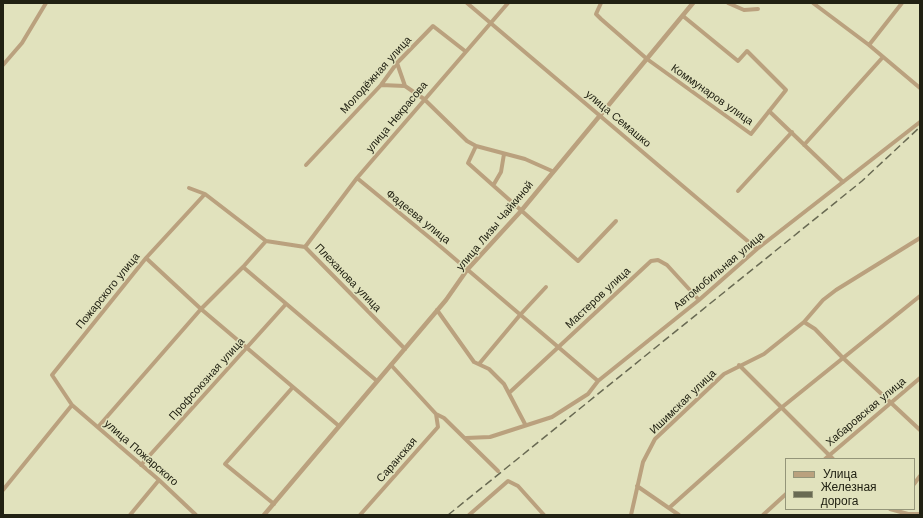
<!DOCTYPE html>
<meta charset="utf-8">
<style>
body{margin:0}
#map{position:relative;width:923px;height:518px;overflow:hidden;background:#e1e2bd;font-family:"Work Sans",sans-serif}
canvas{display:block}
.frame{position:absolute;inset:0;border:4px solid #212113;pointer-events:none}
.legend{position:absolute;left:785px;top:458px;width:130px;height:52px;box-sizing:border-box;background:#e1e2bd;border:1px solid #949579;margin:0;padding:5px 7px;list-style:none;font-size:12px;color:#212113}
.legend li{display:flex;align-items:center;gap:8px;height:20px}
.legend b{width:20px;border:1px solid #949579}
</style>
<div id="map">
<canvas width="923" height="518"></canvas>
<div class="frame"></div>
<ul class="legend">
<li><b style="height:5px;background:#baa17e"></b>Улица</li>
<li><b style="height:5px;background:#696a53"></b>Железная дорога</li>
</ul>
</div>
<script>
const ctx = document.querySelector('canvas').getContext('2d');
ctx.lineJoin = 'round';
const toPath = rows => new Path2D(rows.map(r => 'M' + r).join(''));
function strokePath(path, color, width, dash) { ctx.strokeStyle = color; ctx.lineWidth = width; ctx.lineCap = dash ? 'butt' : 'round'; ctx.setLineDash(dash || []); ctx.stroke(path); }
function drawText(font, color, halo, rows, align = 'center') {
  ctx.font = font + ' "Work Sans",sans-serif'; ctx.lineWidth = 3; ctx.setLineDash([]); ctx.textBaseline = 'middle'; ctx.strokeStyle = halo; ctx.fillStyle = color; for (const [text, x, y, turn = 0] of rows) {
    ctx.save(); ctx.translate(x, y); ctx.rotate((+turn || 0) * Math.PI / 180); ctx.textAlign = isNaN(turn) ? turn : align; if (halo) ctx.strokeText(text, 0, 0); ctx.fillText(text, 0, 0); ctx.restore();
  }
}
strokePath(toPath([
 [467,3,757,249],
 [601,3,596,14,601,19,647,59,751,134,786,90,747,51,738,61,683,16],
 [728,3,744,10,758,9],
 [813,3,869,45,920,88],
 [869,45,902,3],
 [397,63,405,86],
 [3,65,22,43,46,3],
 [381,85,405,86,424,99,467,141,476,146,525,159,552,171],
 [769,111,843,182],
 [804,145,883,57],
 [476,146,468,163,578,261,616,221],
 [306,165,381,85,397,63,433,26,465,51],
 [357,178,441,247,598,381],
 [494,184,501,172,504,154],
 [189,188,205,194,266,241,305,247,405,349],
 [738,191,792,132],
 [305,247,357,178,508,3],
 [146,258,201,309,339,426],
 [243,267,377,381],
 [437,310,474,362,489,369,504,384,525,424],
 [804,322,823,300,836,290,920,238],
 [479,364,520,315,546,287],
 [391,365,436,414,444,418,498,471],
 [739,365,833,459],
 [509,393,651,261,658,260,667,265,699,300],
 [98,427,201,309,243,267,266,241],
 [466,438,490,437,552,417,588,394,598,381,699,300,757,249,920,122],
 [825,459,920,378],
 [141,465,286,304],
 [914,484,920,476],
 [637,486,679,515],
 [3,490,72,405],
 [274,504,225,464,293,387],
 [669,508,781,408,920,296],
 [890,509,908,514,920,514],
 [130,515,159,480],
 [196,515,159,480,72,405,52,375,146,258,205,194],
 [360,515,438,427,436,414],
 [469,515,508,481,518,486,544,515],
 [631,515,643,462,655,439,724,374,764,354,804,322,815,329,842,357,920,430],
 [763,515,786,494]
]), '#baa17e', 4);
strokePath(toPath([
 [264,515,446,300,467,270,521,211,693,3]
]), '#baa17e', 4.5);
strokePath(toPath([
 [448,515,862,181,920,127]
]), '#696a53', 1.5, [8, 4]);
drawText('11px', '#212113', '#e1e2bd', [
 ["Молодёжная улица",376,75,-48],
 ["Коммунаров улица",712,95,35],
 ["улица Некрасова",397,117,-50],
 ["улица Семашко",618,119,40],
 ["Фадеева улица",418,217,39],
 ["улица Лизы Чайкиной",495,226,-50],
 ["Автомобильная улица",719,271,-40],
 ["Плеханова улица",348,278,46],
 ["Пожарского улица",108,291,-51],
 ["Мастеров улица",598,298,-43],
 ["Профсоюзная улица",207,379,-48],
 ["Ишимская улица",683,402,-44],
 ["Хабаровская улица",866,412,-40],
 ["улица Пожарского",141,453,41],
 ["Саранская",397,460,-49]
]);
</script>
